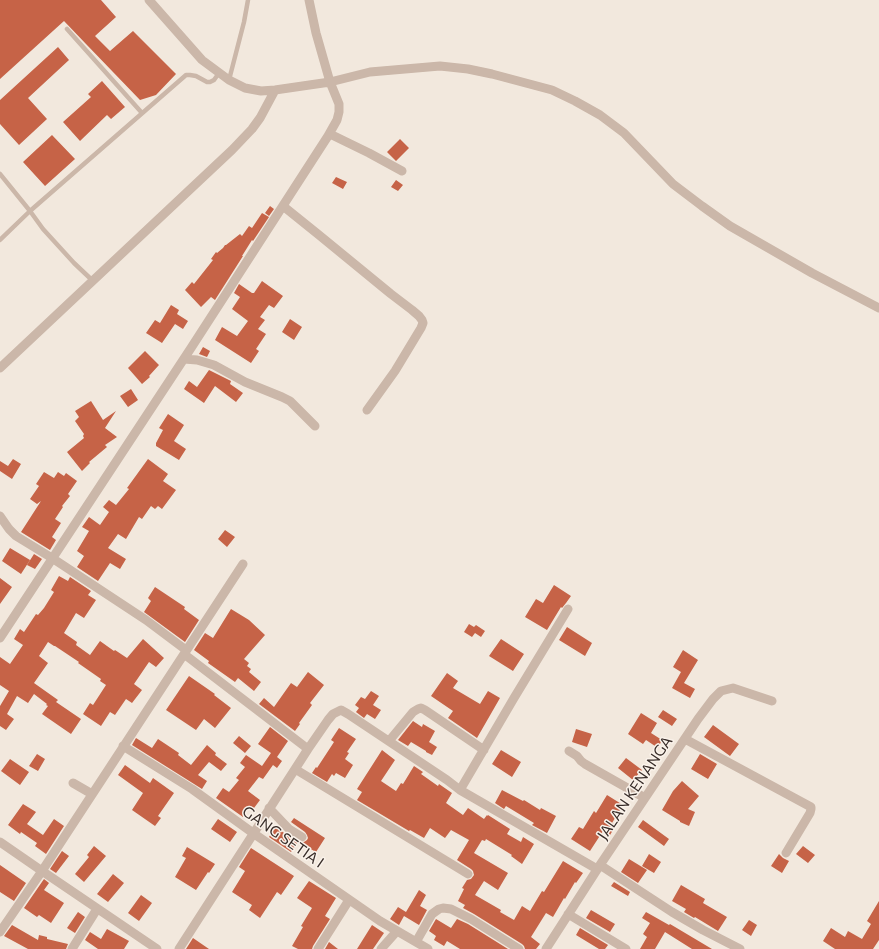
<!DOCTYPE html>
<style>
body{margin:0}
canvas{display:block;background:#f2e8dd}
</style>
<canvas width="879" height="949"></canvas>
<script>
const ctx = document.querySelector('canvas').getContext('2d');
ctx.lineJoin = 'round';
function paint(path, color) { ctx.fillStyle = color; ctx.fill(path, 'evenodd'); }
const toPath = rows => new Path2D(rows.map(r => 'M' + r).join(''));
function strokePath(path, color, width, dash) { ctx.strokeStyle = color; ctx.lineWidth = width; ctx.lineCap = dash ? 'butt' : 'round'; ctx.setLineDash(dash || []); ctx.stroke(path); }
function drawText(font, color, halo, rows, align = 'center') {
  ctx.font = font + ' Commissioner,sans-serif'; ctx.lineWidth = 3; ctx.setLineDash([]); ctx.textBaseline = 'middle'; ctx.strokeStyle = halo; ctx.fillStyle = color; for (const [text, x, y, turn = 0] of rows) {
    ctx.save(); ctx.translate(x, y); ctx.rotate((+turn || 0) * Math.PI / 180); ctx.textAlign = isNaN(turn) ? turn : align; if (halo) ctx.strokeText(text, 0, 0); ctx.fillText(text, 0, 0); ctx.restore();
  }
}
paint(toPath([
 [0,0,101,0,116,17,95,36,110,51,133,31,176,74,156,95,140,100,86,44,64,21,0,79],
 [58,47,69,60,28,98,47,119,19,145,0,124,0,100],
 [102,81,125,107,111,119,107,115,80,141,63,122,91,97,88,94],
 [52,135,75,159,45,186,23,162],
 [400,139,409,148,396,161,387,152],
 [336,177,347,182,343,189,332,183],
 [396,180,403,185,398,191,391,187],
 [270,206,274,209,269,216,265,213],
 [262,213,269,217,253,241,252,240,242,256,243,256,215,300,211,297,201,307,185,290,192,282,194,284,213,260,211,259,216,252,217,253,223,248,225,245,226,245,240,234,242,236,249,226,252,228],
 [262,281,283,296,274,308,269,305,260,317,265,320,258,329,266,334,256,349,259,351,251,363,215,340,222,327,237,336,248,321,232,309,240,297,234,293,239,284,252,293,254,293],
 [171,305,179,310,177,314,188,321,183,329,175,324,162,343,146,333,155,320,160,323],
 [290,319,302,327,294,340,282,332],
 [203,347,210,351,207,357,199,354],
 [145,351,159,365,149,376,150,377,142,384,128,368],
 [209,370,231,381,230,384,243,393,236,402,215,386,204,403,184,389,189,381,197,387],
 [131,389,138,400,128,407,120,396],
 [91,401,103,420,116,411,105,428,117,437,105,445,107,447,89,462,90,463,82,471,67,452,84,438,83,436,84,434,75,421,79,417,75,411],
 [168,414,184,425,174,441,186,449,179,460,156,446,156,443,163,430,159,428],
 [13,459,21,464,12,479,0,471,0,461,8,466],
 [148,459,168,474,163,481,176,490,162,509,158,506,155,509,151,506,142,519,139,517,126,539,118,534,108,548,126,559,120,569,110,563,98,581,77,567,84,556,77,551,89,531,82,527,89,517,100,525,109,512,103,507,109,500,116,505,129,489,127,488],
 [44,472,54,478,58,472,64,476,66,473,77,481,68,494,70,496,62,506,63,507,55,519,61,523,52,537,56,540,50,550,21,532,41,501,37,504,30,499,39,486,36,484],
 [225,530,235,537,227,547,218,539],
 [10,548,30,560,21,574,2,561],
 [34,554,42,559,35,569,27,565],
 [59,576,68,581,70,577,91,591,88,595,96,600,84,618,76,613,64,633,77,642,76,645,90,655,100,641,114,651,115,650,127,658,143,639,164,658,156,667,149,662,134,684,142,690,132,703,126,699,115,715,110,712,101,726,83,714,90,703,93,705,106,685,100,681,101,679,78,663,79,662,55,646,54,646,48,642,39,656,48,663,34,683,58,700,56,702,81,719,71,734,42,714,48,706,46,705,47,704,34,694,28,703,17,696,7,714,14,719,6,730,0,726,0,706,9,691,0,685,0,657,10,664,23,645,14,639,20,629,24,632,36,614,38,615,44,608,54,592,51,590],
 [0,578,12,587,0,604],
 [554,585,571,596,566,603,562,608,561,607,547,630,525,617,536,599,543,603],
 [155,587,185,607,184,609,199,620,185,642,144,612,151,601,148,598],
 [231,609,249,620,265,635,244,659,249,663,247,666,251,669,249,672,261,682,254,691,238,678,235,682,208,663,209,661,194,650,205,633,213,638],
 [469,624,474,627,476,625,485,631,481,637,475,633,472,637,464,632],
 [567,627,592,643,585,656,559,640],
 [501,639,524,654,513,671,489,656],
 [683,650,698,660,684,683,695,689,690,698,672,688,681,672,673,667],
 [308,672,324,685,310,703,312,705,299,723,300,724,295,731,259,704,264,698,274,707,291,683,297,687],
 [447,673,458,681,453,688,480,704,488,691,500,698,477,738,448,718,453,711,431,696],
 [189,676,215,694,214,695,231,708,215,728,204,719,196,730,166,710],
 [371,691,379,696,373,705,381,710,375,719,367,714,364,718,356,712,359,708,355,705,361,697,365,699],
 [663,710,677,719,672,726,658,717],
 [641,713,657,723,651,733,662,740,658,748,646,740,643,744,628,734],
 [413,721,422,727,423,724,435,731,429,742,437,747,432,755,426,752,426,751,411,742,408,746,398,740],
 [713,725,739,744,730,756,704,737],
 [270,727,288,741,277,757,282,761,277,768,273,765,263,779,259,777,248,791,260,800,254,808,250,806,243,817,216,798,223,788,229,792,239,780,236,778,245,767,240,763,246,755,262,766,271,753,258,744],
 [339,728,356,739,347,752,349,753,345,759,353,765,345,778,336,773,334,776,332,774,327,782,312,773,316,767,317,768,334,742,331,740],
 [576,729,592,734,587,747,572,742],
 [239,736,251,746,245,753,233,743],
 [136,738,152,748,158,739,179,753,178,755,191,765,207,745,216,753,215,755,227,764,221,771,209,762,198,775,207,781,202,789,132,745],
 [382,750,395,760,381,781,396,791,401,783,403,784,414,766,423,772,421,774,438,786,439,784,452,793,446,803,463,815,468,808,484,819,487,815,488,816,488,815,510,829,507,834,521,842,523,837,534,844,522,864,511,856,512,855,486,839,485,841,482,840,474,853,508,873,498,890,484,881,475,895,501,910,500,912,514,920,522,906,530,911,542,891,544,892,563,861,583,873,576,883,575,882,565,899,564,898,553,917,546,913,531,937,540,944,536,949,525,949,524,946,522,944,474,914,463,908,465,905,458,901,464,889,462,888,467,880,471,879,474,875,473,871,471,869,457,860,469,840,451,830,445,838,430,828,424,838,410,830,409,831,357,800,362,792,357,789],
 [501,750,521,762,512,777,492,764],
 [37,754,45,759,38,771,29,766],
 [700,754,717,764,708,779,691,769],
 [626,758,642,770,633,780,618,768],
 [10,759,29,772,20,785,1,771],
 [125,765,150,783,153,778,174,793,158,816,161,818,155,826,132,810,143,793,118,775],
 [682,781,699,796,688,809,695,812,689,826,680,822,680,821,662,810,673,791],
 [502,790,523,801,524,800,540,810,541,808,556,816,547,833,532,825,534,823,506,806,504,809,495,803],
 [607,795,623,805,612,823,616,825,610,835,603,831,590,851,571,839,579,827,583,829,594,811,596,813],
 [23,804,36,812,27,824,43,835,54,819,64,826,46,854,35,846,37,843,21,832,20,834,8,825],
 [294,818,325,838,316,852,300,843,304,842,307,840,308,838,307,835,305,832,291,822],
 [218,819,237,832,230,842,211,829],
 [643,820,669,839,664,846,638,827],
 [275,827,298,842,291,852,269,837],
 [94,846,106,856,84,882,75,874,89,857,87,855],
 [803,846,815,855,808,863,796,854],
 [187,847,215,864,209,873,208,872,196,890,175,877,186,858,182,856],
 [251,848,294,876,281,895,277,892,260,918,249,910,252,905,232,892,245,871,239,867],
 [62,851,69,856,56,873,50,869],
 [649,854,661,862,654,873,642,866],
 [779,854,783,858,789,861,782,873,771,866],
 [629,859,647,870,638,883,621,872],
 [0,865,26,883,14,901,0,892],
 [113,874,124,883,108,902,97,894],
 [44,879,49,883,44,890,64,903,51,923,39,915,37,917,24,908],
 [309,881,336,898,325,916,330,919,313,946,312,949,298,949,292,946,303,927,301,926,312,908,297,898],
 [614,882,630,892,628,896,611,886],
 [681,885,705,899,703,903,727,917,718,931,695,917,694,918,684,912,686,909,672,901],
 [419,890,426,895,420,906,427,910,419,925,404,916,399,925,390,919,398,907,406,912],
 [141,895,152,903,139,921,128,913],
 [879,901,879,940,873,949,835,949,823,941,831,928,845,937,848,931,862,939,871,924,867,921],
 [591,910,615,924,610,932,586,918],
 [78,912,85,917,75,933,67,928],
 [646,912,669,925,670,924,712,949,692,949,665,932,655,949,640,949,647,937,643,934,650,923,642,918],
 [436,919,451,928,457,919,468,924,508,949,460,949,447,941,444,946,434,940,436,936,429,931],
 [749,920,757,925,751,936,742,930],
 [12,925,38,940,39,935,47,937,47,939,68,944,66,949,28,949,4,936],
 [372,925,384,933,373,949,357,949],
 [580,928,608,945,605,949,599,949,576,935],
 [107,929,129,941,124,949,98,949,85,940,90,932,101,939],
 [193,938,209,949,186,949],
 [329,942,338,949,325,949]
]), '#c66347');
strokePath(toPath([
 [67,29,142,113],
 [229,80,244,22,248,0],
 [0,174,30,211,0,240],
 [93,281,74,263,43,229,30,211,186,75,190,75,196,76,207,82,210,82,214,80,219,73]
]), '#cbb7a9', 4.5);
strokePath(toPath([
 [149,0,202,60,229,80,245,88,261,91,275,90,330,82,370,72,440,66,468,69,492,74,552,90,575,101,600,115,624,133,673,184,702,206,730,226,812,273,879,308],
 [330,134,369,153,402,171],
 [283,206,319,235,391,294,412,310,419,316,422,320,423,323,421,328,395,371,367,410],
 [184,359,197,360,214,365,245,382,282,397,290,401,315,426],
 [0,368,232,150,252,129,260,118,275,90],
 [0,516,9,529,16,536,52,558,146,620,186,650],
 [0,638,191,348,328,136,337,120,339,112,339,104,330,82,316,33,309,0],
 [184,654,308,749],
 [685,739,811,807,811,809,810,813,786,853],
 [389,741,413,712,418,709,421,708,425,710,484,750],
 [123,746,192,789,253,833,380,921,428,949],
 [569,751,577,756,581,761,585,764,645,798],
 [295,769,468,874],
 [73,783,92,794],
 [460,790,514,698,568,609],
 [269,808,289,829,302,837],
 [0,842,42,871,157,949],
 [600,865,672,912,703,930,740,949],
 [568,914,626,949],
 [0,932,42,871,243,564],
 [416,942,432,914,439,909,443,908,451,909,471,919,519,949],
 [72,949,97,909],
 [179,949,308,749,328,720,333,714,341,710,348,714,447,780,460,790,597,869],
 [318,949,349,900],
 [381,949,397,931],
 [546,949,600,865,698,719,713,699,721,691,733,688,772,701]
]), '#cbb7a9', 9);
drawText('15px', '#382d29', '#faf2ea', [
 ["JALAN KENANGA",635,788,-56],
 ["GANG SETIA I",283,837,35]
]);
</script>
